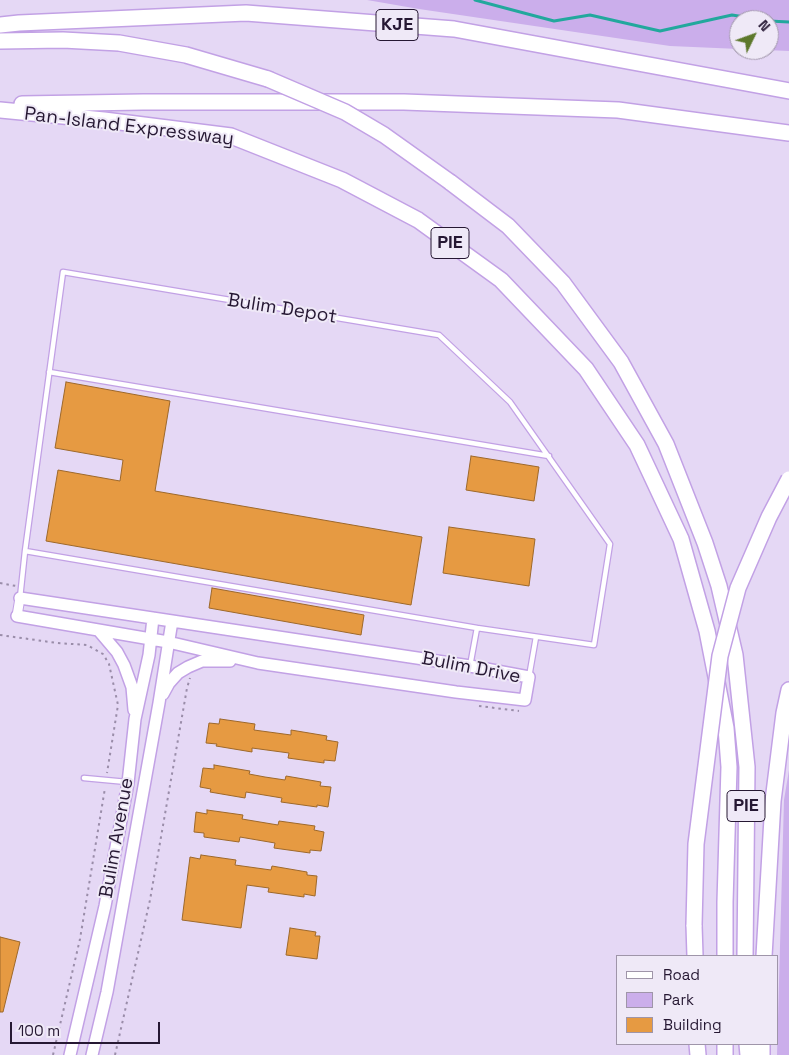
<!DOCTYPE html>
<style>
body{margin:0}
#map{position:relative;width:789px;height:1055px;overflow:hidden;background:#e5d8f5;font-family:"Space Grotesk",sans-serif}
canvas{display:block}
.legend{position:absolute;left:616px;top:955px;width:162px;height:90px;box-sizing:border-box;background:#efe9f7;border:1px solid #9f95a9;margin:0;padding:6px 9px;list-style:none;font-size:15px;color:#261833}
.legend li{display:flex;align-items:center;gap:10px;height:25px}
.legend b{width:25px;border:1px solid #9f95a9}
.north{position:absolute;left:729px;top:10px;width:50px;height:50px;box-sizing:border-box;background:#efe9f7;border:1px solid #9f95a9;border-radius:50%;rotate:48deg;font-size:14px;font-weight:700;line-height:20px;text-align:center;color:#261833}
.north::after{content:'';display:block;margin:auto;width:18px;height:22px;background:#5d782c;clip-path:polygon(50% 0,100% 100%,50% 72%,0 100%)}
.scale{position:absolute;left:10px;top:1022px;width:150px;height:22px;box-sizing:border-box;border:2px solid #261833;border-top:0;padding-left:6px;font-size:15px;line-height:18px;white-space:nowrap;color:#261833;-webkit-text-stroke:4px #efe9f7;paint-order:stroke}
</style>
<div id="map">
<canvas width="789" height="1055"></canvas>
<ul class="legend">
<li><b style="height:6px;background:#fff"></b>Road</li>
<li><b style="height:14px;background:#cbaeeb"></b>Park</li>
<li><b style="height:14px;background:#e69a42"></b>Building</li>
</ul>
<div class="north">N</div>
<div class="scale">100 m</div>
</div>
<script>
const ctx = document.querySelector('canvas').getContext('2d');
ctx.lineJoin = 'round';
function paint(path, color) { ctx.fillStyle = color; ctx.fill(path, 'evenodd'); }
const toPath = rows => new Path2D(rows.map(r => 'M' + r).join(''));
function strokePath(path, color, width, dash) { ctx.strokeStyle = color; ctx.lineWidth = width; ctx.lineCap = dash ? 'butt' : 'round'; ctx.setLineDash(dash || []); ctx.stroke(path); }
function drawText(font, color, halo, rows, align = 'center') {
  ctx.font = font + ' "Space Grotesk",sans-serif'; ctx.lineWidth = 4; ctx.setLineDash([]); ctx.textBaseline = 'middle'; ctx.strokeStyle = halo; ctx.fillStyle = color; for (const [text, x, y, turn = 0] of rows) {
    ctx.save(); ctx.translate(x, y); ctx.rotate((+turn || 0) * Math.PI / 180); ctx.textAlign = isNaN(turn) ? turn : align; if (halo) ctx.strokeText(text, 0, 0); ctx.fillText(text, 0, 0); ctx.restore();
  }
}
paint(toPath([
 [367,0,789,0,789,51,765,50,769,50,769,20,739,20,739,49,670,46,419,9],
 [789,770,789,1055,777,1055,784,800]
]), '#cbaeeb');
strokePath(toPath([
 [475,0,554,21,590,15,660,31,732,15,764,20],
 [769,21,789,22]
]), '#22a89d', 3);
const building = toPath([
 [66,382,170,401,155,491,422,537,411,605,46,541,58,470,120,481,123,460,55,448,66,382],
 [471,456,539,467,534,501,466,490,471,456],
 [449,527,535,539,529,586,443,573,449,527],
 [212,588,364,615,361,635,209,608,212,588],
 [220,719,255,724,254,730,291,735,291,730,327,736,326,740,338,742,335,761,324,760,324,763,288,758,289,753,252,748,252,752,216,746,217,744,206,743,209,723,219,724,220,719],
 [214,765,250,771,249,774,265,777,285,780,286,776,321,782,320,786,331,787,328,807,317,805,317,807,281,802,282,798,246,792,245,798,210,792,211,789,200,787,203,768,214,769,214,765],
 [207,810,243,815,242,819,278,825,279,821,315,826,314,830,324,832,321,851,310,850,310,853,274,848,275,843,240,837,239,842,204,837,204,833,194,832,196,812,207,814,207,810],
 [201,855,236,860,235,865,271,870,272,866,307,872,307,875,317,876,315,896,304,894,304,897,268,892,269,888,247,885,241,928,182,920,190,857,200,859,201,855],
 [290,928,316,932,315,936,320,936,317,959,286,955,290,928],
 [0,937,20,942,3,1012,0,1012,0,937]
]);
paint(building, '#e69a42');
strokePath(building, '#9d682a', 1);
const lane = toPath([
 [49,372,549,456],
 [20,598,25,551,63,272,439,335,510,402,610,544,594,645,477,628,25,551],
 [470,666,477,628],
 [529,677,536,637],
 [84,778,127,782]
]);
const street = toPath([
 [17,616,20,598]
]);
const secondary = toPath([
 [17,616,168,642,258,663,456,692,525,700,529,677,470,666,20,598],
 [100,632,117,652,124,665,132,687,134,710],
 [163,694,169,683,178,673,188,667,202,661,230,661],
 [70,1055,105,906,128,783,135,719,149,655,153,618],
 [92,1055,107,992,159,703,172,621]
]);
const highway = toPath([
 [0,25,19,23,246,13,454,29,789,91],
 [0,41,63,40,119,43,186,55,268,79],
 [22,104,143,102,404,102,618,110,789,133],
 [0,110,104,120,231,136,342,180,418,220,501,280,586,369,637,445,681,539,707,631,726,728,729,767,725,902,725,956],
 [450,182,508,226,563,283,621,362,666,444,705,543,719,586,735,655,747,767,745,956],
 [694,925,695,956],
 [764,956,773,801,784,713,789,690],
 [697,1044,698,1055],
 [725,1044,725,1055],
 [747,1044,748,1055],
 [762,1044,762,1055]
]);
strokePath(lane, '#c2a1e5', 7);
strokePath(street, '#c2a1e5', 11);
strokePath(secondary, '#c2a1e5', 14);
strokePath(highway, '#c2a1e5', 18);
strokePath(toPath([
 [0,583,16,586],
 [0,635,57,643,87,645,103,654,109,664,118,705,107,773],
 [479,706,519,711],
 [53,1055,80,939,105,788],
 [115,1055,150,900,187,688,190,678]
]), '#9a8da9', 2, [2.5, 4]);
strokePath(lane, '#fff', 4.5);
strokePath(street, '#fff', 9);
strokePath(secondary, '#fff', 11);
strokePath(highway, '#fff', 15);
const highwayBridge = toPath([
 [268,79,345,112,384,135,450,182],
 [694,925,696,844,720,656,738,588,769,517,789,479]
]);
strokePath(highwayBridge, '#c2a1e5', 18, []);
strokePath(highwayBridge, '#fff', 15);
for (const [x, y, w] of [
 [397,25,42],
 [450,243,38],
 [746,806,38]
]) { const box = new Path2D(); box.roundRect(x - w / 2, y - 15.5, w, 31, 4); ctx.fillStyle = '#efe9f7'; ctx.fill(box); strokePath(box, '#261833', 1); }
drawText('bold 18px', '#261833', null, [
 ["KJE",397,25],
 ["PIE",450,243],
 ["PIE",746,806]
]);
drawText('19px', '#261833', '#efe9f7', [
 ["Pan-Island Expressway",129,127,7],
 ["Bulim Depot",282,309,9],
 ["Bulim Drive",471,668,11],
 ["Bulim Avenue",117,838,-80]
]);
</script>
